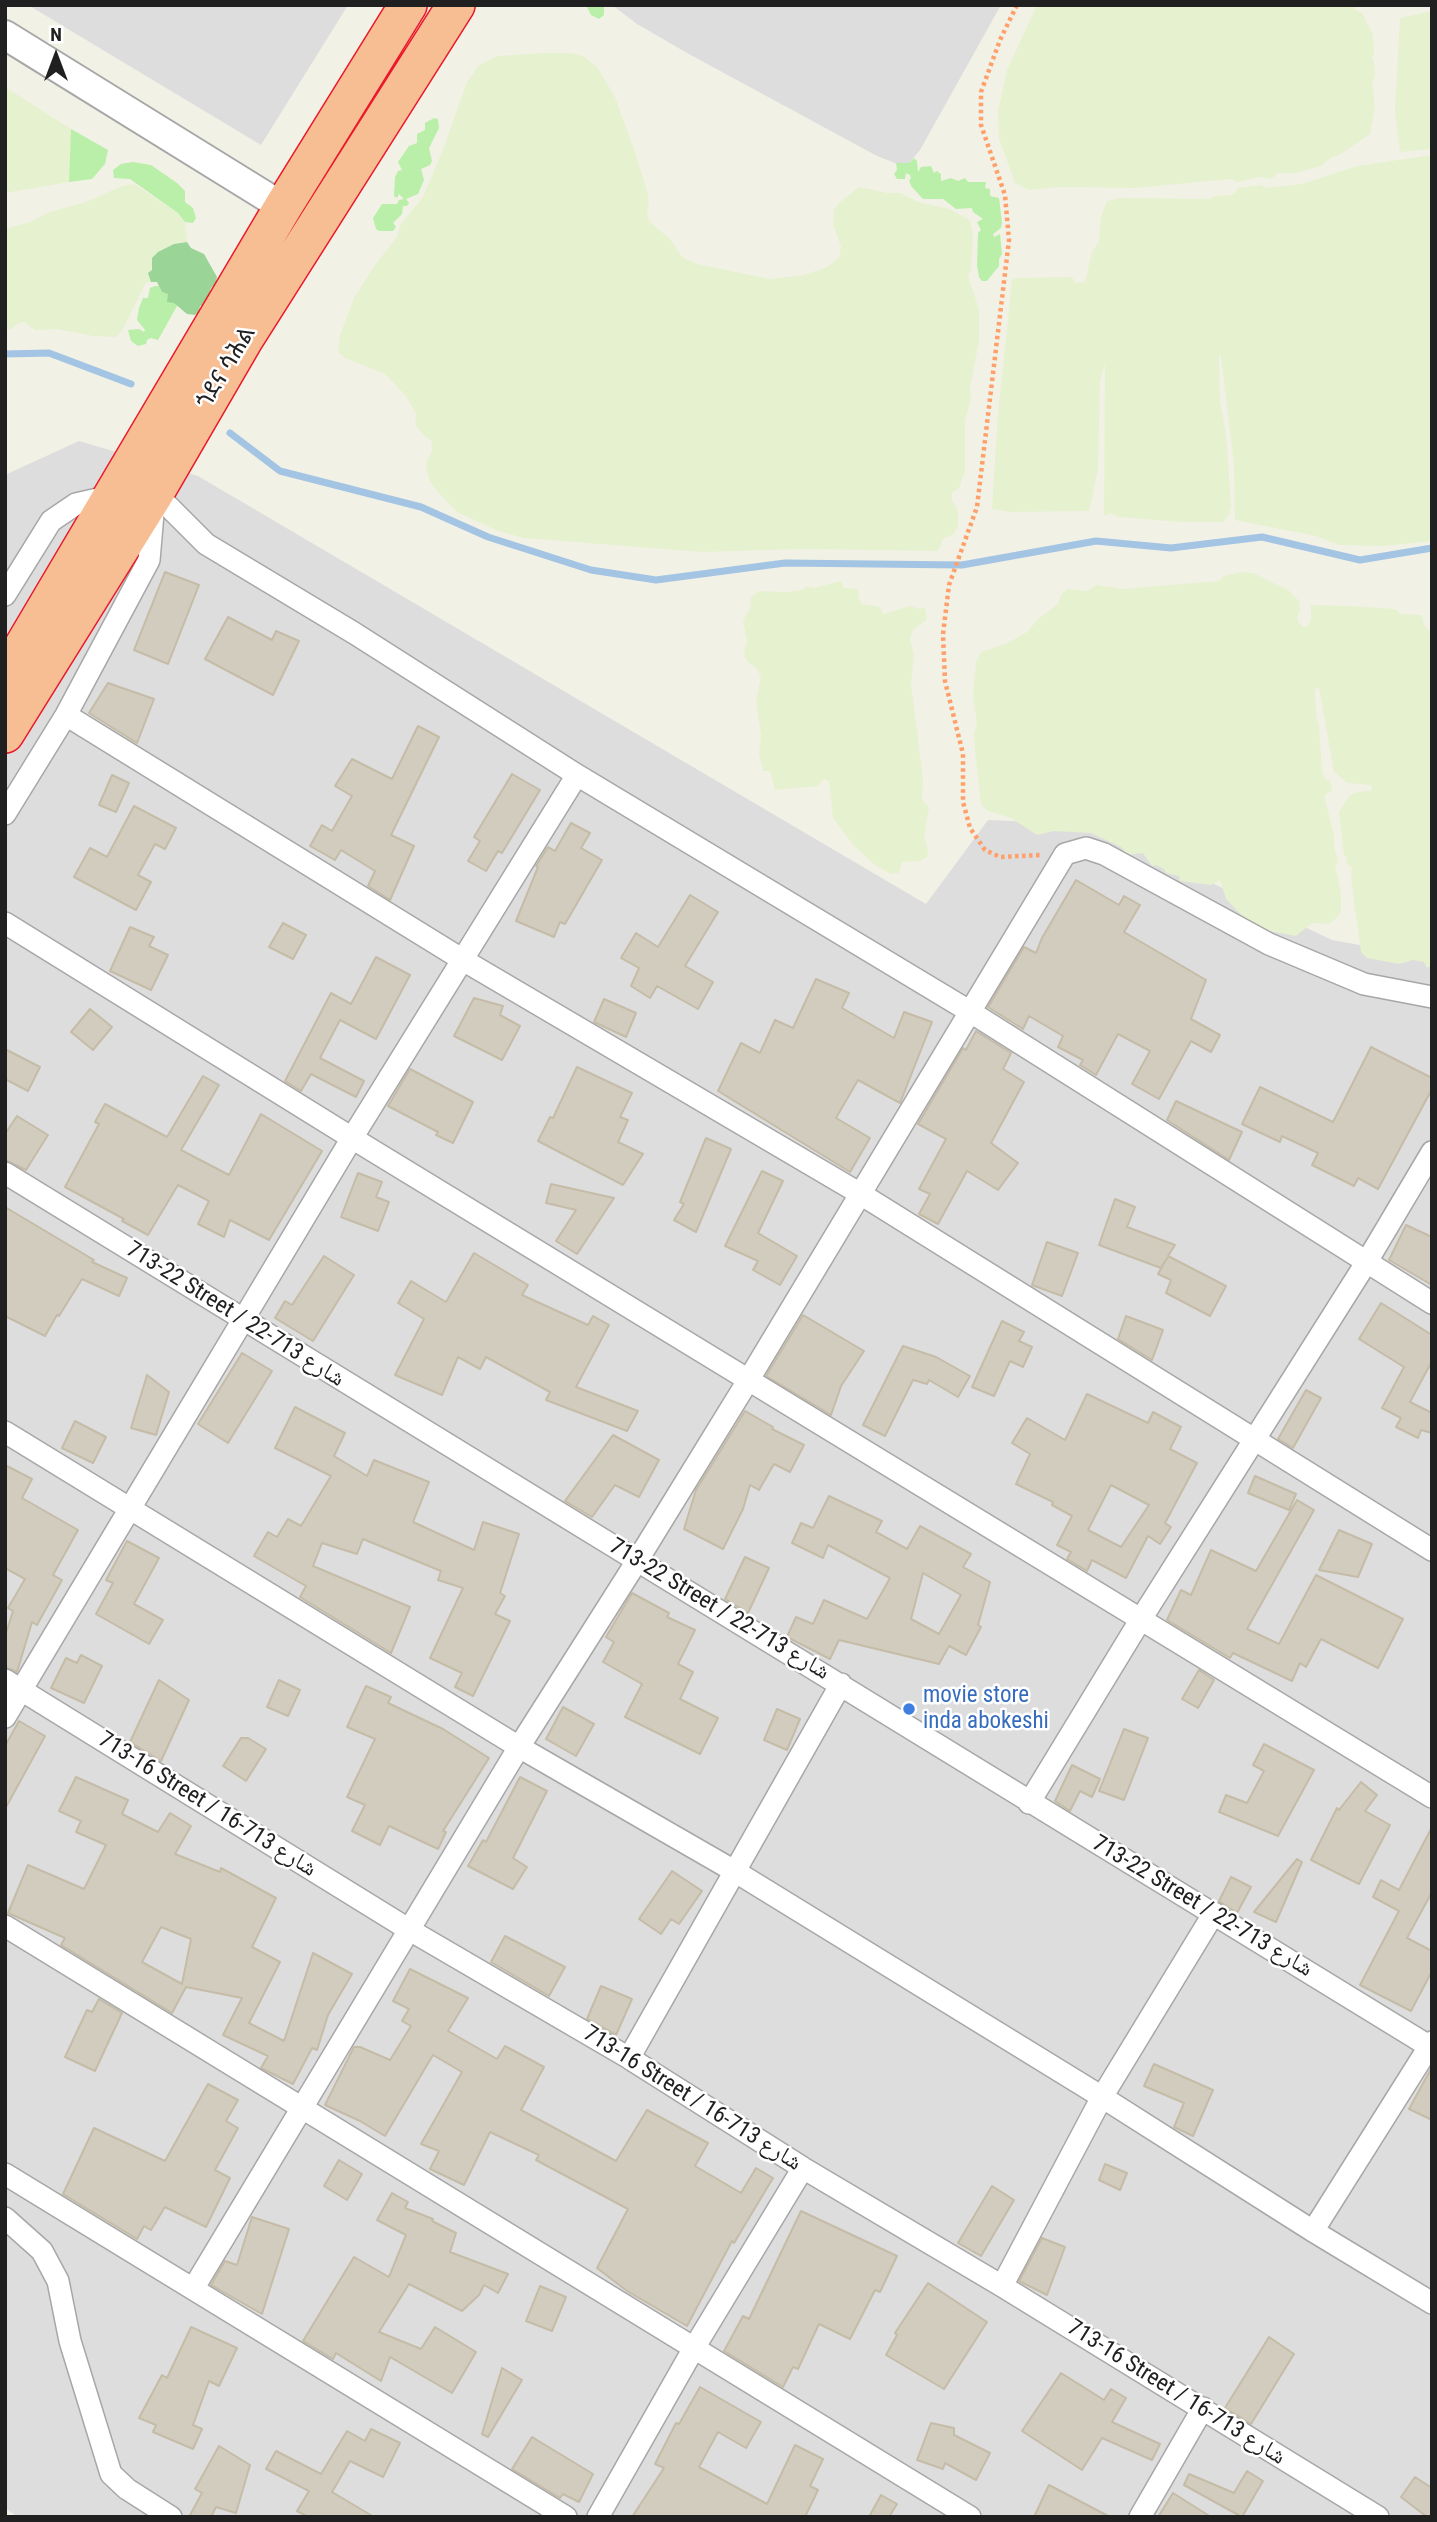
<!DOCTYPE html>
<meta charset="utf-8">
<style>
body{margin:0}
#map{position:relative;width:1437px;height:2522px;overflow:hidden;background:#f2f1e6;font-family:"Roboto Condensed",sans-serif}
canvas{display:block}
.frame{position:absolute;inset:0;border:7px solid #202020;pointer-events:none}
.north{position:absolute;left:21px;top:21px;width:70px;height:70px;-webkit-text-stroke:5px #fff;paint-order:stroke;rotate:0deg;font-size:19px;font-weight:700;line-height:28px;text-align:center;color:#202020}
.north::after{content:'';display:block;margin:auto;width:24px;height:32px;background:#202020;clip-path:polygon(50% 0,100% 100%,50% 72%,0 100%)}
</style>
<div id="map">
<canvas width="1437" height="2522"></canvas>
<div class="frame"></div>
<div class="north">N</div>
</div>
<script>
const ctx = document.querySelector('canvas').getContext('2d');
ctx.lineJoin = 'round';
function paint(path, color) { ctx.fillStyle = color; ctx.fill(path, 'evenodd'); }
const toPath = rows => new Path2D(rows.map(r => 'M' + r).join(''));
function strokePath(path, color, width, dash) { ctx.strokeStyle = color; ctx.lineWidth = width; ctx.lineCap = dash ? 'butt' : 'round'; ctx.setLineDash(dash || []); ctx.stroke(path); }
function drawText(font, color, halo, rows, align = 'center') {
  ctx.font = font + ' "Roboto Condensed","Noto Naskh Arabic","Noto Sans Ethiopic",sans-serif'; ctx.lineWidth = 5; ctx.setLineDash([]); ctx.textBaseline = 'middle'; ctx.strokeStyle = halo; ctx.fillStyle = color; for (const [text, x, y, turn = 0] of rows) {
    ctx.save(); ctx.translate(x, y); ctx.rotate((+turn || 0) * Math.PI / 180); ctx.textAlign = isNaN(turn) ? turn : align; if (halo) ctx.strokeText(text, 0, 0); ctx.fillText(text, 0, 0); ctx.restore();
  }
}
paint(toPath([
 [28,5,348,5,261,145],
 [612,5,1001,5,920,150,909,163,900,165,877,156,687,53,637,24],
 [79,441,198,476,926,904,988,820,1088,824,1332,940,1432,958,1432,2517,18,2517,5,2508,5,477,7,474]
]), '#dedddd');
paint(toPath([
 [1037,5,1354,5,1354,9,1362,13,1373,35,1374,53,1372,58,1374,63,1375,76,1372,84,1375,107,1370,134,1339,155,1332,157,1321,166,1296,173,1278,173,1271,179,1260,177,1237,182,1231,179,1134,188,1058,187,1029,190,1015,183,999,138,998,111,1007,70],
 [1432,11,1432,149,1400,152,1395,110,1400,18],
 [544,53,570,53,583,56,597,67,615,97,636,155,648,195,649,205,647,212,649,221,670,239,682,257,697,264,770,279,804,275,827,267,839,258,841,246,833,225,834,210,840,202,859,187,888,193,901,193,918,202,949,209,970,220,973,235,971,270,968,276,979,309,979,342,970,387,971,399,965,421,965,471,959,488,952,493,952,500,958,510,958,525,954,534,943,539,938,551,803,549,702,552,524,538,498,531,457,512,436,490,429,480,426,463,432,451,431,440,424,436,415,424,416,414,406,396,385,374,345,358,338,352,340,335,354,298,375,265,397,237,401,224,423,197,444,147,467,82,479,65,497,56],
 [5,87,71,129,69,182,5,193],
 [1432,155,1432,541,1383,546,1339,545,1316,536,1235,520,1234,465,1221,357,1219,355,1220,401,1226,433,1231,505,1229,515,1223,522,1181,522,1119,517,1110,513,1104,516,1105,364,1100,381,1098,469,1089,511,1010,512,992,509,998,414,1012,281,1013,278,1072,277,1075,283,1085,282,1092,252,1099,241,1101,217,1107,201,1121,198,1210,199,1215,196,1231,195,1237,191,1237,188,1261,185,1266,188,1302,184,1357,166],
 [134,184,178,213,185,222,187,242,174,244,152,263,151,282,146,282,122,331,116,337,93,336,57,329,35,330,24,322,17,324,11,329,5,330,5,229,27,223,50,212,86,202,122,186],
 [1242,572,1253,573,1288,590,1299,601,1300,610,1297,618,1299,623,1303,627,1307,627,1311,620,1311,605,1348,606,1396,609,1400,614,1422,615,1424,625,1432,634,1432,965,1427,968,1424,962,1413,960,1399,964,1367,958,1361,952,1351,878,1352,868,1346,862,1347,857,1344,855,1339,812,1349,796,1354,793,1372,790,1371,785,1348,783,1334,772,1319,688,1315,689,1316,715,1319,727,1322,772,1325,779,1330,781,1332,791,1325,795,1325,800,1334,835,1334,847,1338,862,1335,866,1341,893,1341,911,1337,918,1329,924,1312,923,1296,936,1264,930,1245,919,1226,899,1220,880,1211,885,1180,881,1179,876,1166,873,1164,869,1156,865,1152,866,1143,853,1127,855,1121,847,1091,833,1054,831,1037,835,1011,818,988,811,981,804,975,751,974,733,977,724,973,696,976,662,981,652,1008,643,1027,632,1038,619,1058,604,1061,595,1067,589,1087,591,1096,585,1122,589,1219,581,1224,576],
 [841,581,844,588,858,589,859,599,862,604,880,607,883,614,910,606,920,609,925,607,927,619,913,630,910,639,914,656,911,685,923,779,922,800,929,807,924,837,928,850,927,857,920,861,902,862,899,873,891,874,875,865,854,846,833,818,829,781,824,779,818,786,775,790,770,771,763,771,759,754,761,736,756,701,761,677,757,669,747,661,744,654,747,641,743,621,750,608,751,597,759,591,787,592,802,590,807,586,813,588]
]), '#e6f1d0');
paint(toPath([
 [583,5,608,5,604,6,604,15,599,19,591,15,587,7],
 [434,118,438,119,439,128,429,148,432,161,430,165,421,169,424,180,418,194,406,199,409,203,407,206,403,206,402,214,393,223,396,227,393,231,379,231,376,229,373,218,382,204,397,204,399,200,404,199,399,194,397,198,394,196,395,177,398,171,402,170,398,162,409,146,417,143,417,134,425,130,425,123],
 [71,129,108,150,105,164,92,179,69,182],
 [914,158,917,161,918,172,921,167,931,166,934,173,937,171,941,174,941,181,951,178,958,181,965,178,968,182,986,182,985,188,990,189,990,196,999,198,1002,223,1001,228,993,234,994,237,1000,234,1002,254,999,259,999,266,987,281,982,281,979,277,977,266,978,233,981,230,977,222,983,219,973,212,972,208,956,209,943,199,923,199,911,186,909,180,911,179,910,175,906,173,905,179,897,179,894,174,897,170,896,163,909,163],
 [133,162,151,165,177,183,185,191,185,202,193,208,196,218,193,223,185,222,178,213,130,179,114,178,113,170,121,164],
 [155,286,159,286,162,292,168,293,177,306,158,340,151,338,147,340,146,344,138,346,131,341,128,330,139,329,144,332,145,330,137,320,139,308,143,298,148,298,150,288]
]), '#b9efa8');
paint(toPath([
 [187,242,191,248,204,254,217,277,216,283,211,288,206,304,200,306,199,312,195,315,187,314,174,303,167,302,168,294,162,292,157,282,151,282,148,273,152,270,152,258,158,252,174,244]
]), '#9ad497');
strokePath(toPath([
 [5,354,49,353,131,384],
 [230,433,280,471,421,507,488,537,591,570,656,580,785,563,962,565,1096,541,1171,548,1262,537,1360,560,1432,548]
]), '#a3c4e3', 7);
const building = toPath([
 [165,572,199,585,168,664,134,650,165,572],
 [228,617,272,640,276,631,299,641,273,695,205,659,228,617],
 [108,683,154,699,137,743,89,713,108,683],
 [418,726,439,737,391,835,414,846,390,900,368,886,375,871,341,850,335,860,310,846,322,825,332,831,352,796,335,786,352,759,392,779,418,726],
 [512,774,540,790,502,853,498,851,486,871,468,861,480,841,474,837,512,774],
 [112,775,129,783,116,812,99,805,112,775],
 [134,806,176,828,165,849,155,844,138,875,151,882,136,910,74,877,90,848,107,857,134,806],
 [571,823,590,833,581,848,602,860,565,924,560,922,554,937,516,921,538,867,536,866,548,847,555,851,571,823],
 [1076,880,1119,905,1124,896,1140,905,1124,932,1206,980,1191,1019,1220,1035,1211,1052,1191,1041,1159,1099,1132,1084,1150,1051,1118,1034,1096,1075,1080,1065,1083,1060,1058,1047,1063,1036,1029,1016,1023,1029,988,1007,1024,947,1036,953,1042,938,1076,880],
 [690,895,718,912,685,966,713,982,698,1009,657,986,650,998,631,986,639,968,621,958,636,933,658,947,690,895],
 [283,923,306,935,293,959,269,947,283,923],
 [130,927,154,937,149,946,168,955,151,990,110,971,130,927],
 [376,957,410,975,376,1039,340,1020,320,1058,364,1081,356,1097,311,1074,301,1091,285,1081,331,993,351,1004,376,957],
 [816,979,849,993,842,1008,894,1038,904,1012,932,1022,900,1103,858,1080,836,1118,870,1138,850,1172,718,1091,741,1043,760,1053,775,1020,793,1028,816,979],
 [474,998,503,1006,500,1015,520,1026,502,1060,454,1036,474,998],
 [604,999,636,1013,626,1037,594,1022,604,999],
 [90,1009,112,1027,93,1050,71,1032,90,1009],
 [976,1031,1011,1053,1003,1069,1024,1082,991,1143,1018,1163,998,1190,967,1171,938,1224,919,1214,930,1194,919,1189,946,1139,918,1124,963,1048,966,1050,976,1031],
 [1371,1047,1432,1078,1432,1089,1378,1189,1358,1178,1354,1186,1312,1165,1318,1153,1282,1136,1280,1142,1242,1124,1260,1087,1333,1122,1371,1047],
 [5,1049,40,1067,28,1091,5,1079,5,1049],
 [577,1067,632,1093,620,1117,628,1120,618,1142,643,1154,623,1185,538,1141,550,1117,553,1118,577,1067],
 [410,1069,473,1102,453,1143,436,1135,438,1132,388,1106,410,1069],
 [203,1076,219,1085,181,1150,229,1175,261,1114,322,1151,269,1240,230,1220,224,1237,198,1224,209,1201,178,1185,148,1235,122,1221,124,1219,65,1187,99,1124,95,1122,105,1104,167,1137,203,1076],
 [1176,1101,1242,1132,1229,1160,1167,1120,1176,1101],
 [17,1116,48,1135,26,1170,5,1160,5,1134,17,1116],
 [706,1138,731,1149,696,1232,674,1220,684,1204,680,1202,706,1138],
 [762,1171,783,1181,758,1233,797,1256,780,1285,753,1270,758,1261,725,1246,762,1171],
 [358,1173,382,1182,376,1197,389,1202,378,1231,341,1217,358,1173],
 [551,1184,614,1198,577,1254,556,1241,576,1210,546,1203,551,1184],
 [1115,1199,1135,1207,1127,1227,1175,1245,1168,1256,1226,1286,1210,1316,1166,1293,1171,1280,1158,1274,1167,1258,1161,1268,1099,1245,1115,1199],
 [5,1207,94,1260,92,1262,127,1278,119,1296,82,1279,59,1316,57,1315,45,1336,5,1316,5,1207],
 [1406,1225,1432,1237,1432,1285,1389,1260,1406,1225],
 [1047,1242,1078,1253,1062,1296,1032,1285,1047,1242],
 [474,1253,528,1285,522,1295,588,1325,593,1316,609,1325,576,1387,638,1411,627,1431,546,1400,550,1392,486,1357,480,1369,458,1357,442,1395,395,1375,424,1319,398,1303,411,1281,446,1302,474,1253],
 [324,1256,354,1275,313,1341,275,1318,285,1301,292,1305,324,1256],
 [1381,1303,1432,1335,1432,1361,1410,1402,1432,1413,1432,1433,1421,1430,1418,1438,1396,1427,1401,1418,1382,1408,1404,1367,1359,1339,1381,1303],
 [803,1315,864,1351,841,1386,831,1415,766,1376,803,1315],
 [1126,1316,1163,1330,1152,1360,1118,1339,1126,1316],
 [1002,1321,1024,1332,1019,1341,1032,1347,1023,1367,1010,1361,994,1396,972,1387,1002,1321],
 [903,1346,936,1357,970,1376,958,1397,929,1380,927,1384,913,1380,885,1436,863,1425,903,1346],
 [242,1353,272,1371,228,1443,198,1424,242,1353],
 [147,1375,169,1392,156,1435,131,1428,147,1375],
 [1306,1390,1321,1398,1293,1448,1278,1439,1306,1390],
 [1087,1394,1148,1423,1153,1412,1181,1427,1170,1449,1197,1463,1165,1523,1171,1527,1160,1544,1148,1536,1126,1578,1092,1560,1087,1571,1067,1559,1071,1552,1057,1545,1072,1516,1052,1505,1053,1502,1016,1484,1030,1454,1012,1443,1027,1418,1065,1440,1087,1394],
 [1111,1485,1149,1505,1121,1547,1088,1530,1111,1485],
 [295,1407,345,1433,334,1456,367,1476,374,1460,429,1482,413,1522,474,1550,483,1522,519,1534,500,1593,505,1596,495,1614,510,1621,473,1696,455,1687,462,1673,430,1658,463,1588,438,1580,441,1571,363,1539,357,1554,322,1543,313,1566,410,1607,391,1653,300,1597,306,1586,254,1556,268,1532,277,1537,288,1519,301,1526,331,1476,275,1448,295,1407],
 [745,1411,773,1427,772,1429,804,1445,790,1472,774,1464,759,1490,750,1485,743,1509,723,1549,684,1529,696,1490,745,1411],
 [75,1421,106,1437,93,1463,62,1448,75,1421],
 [613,1435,659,1460,639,1497,615,1485,592,1517,565,1501,613,1435],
 [5,1465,32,1479,22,1498,78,1530,53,1575,62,1580,37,1625,32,1622,17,1672,5,1667,5,1636,13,1611,8,1608,25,1579,5,1568,5,1465],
 [1255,1476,1296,1494,1289,1510,1248,1493,1255,1476],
 [829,1496,882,1521,876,1532,907,1549,920,1526,971,1554,963,1567,990,1582,978,1625,981,1627,966,1655,949,1646,939,1664,839,1640,830,1659,787,1637,796,1617,813,1624,824,1600,867,1619,890,1578,828,1545,823,1558,792,1543,801,1523,813,1528,829,1496],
 [923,1573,961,1595,939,1634,911,1619,923,1573],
 [1297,1500,1314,1510,1247,1629,1279,1644,1316,1575,1403,1619,1378,1668,1321,1639,1306,1667,1300,1663,1292,1681,1233,1653,1230,1658,1167,1620,1181,1590,1191,1595,1211,1550,1256,1571,1297,1500],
 [1339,1530,1372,1544,1358,1577,1319,1570,1339,1530],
 [127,1541,159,1558,134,1604,163,1620,149,1644,96,1614,113,1583,106,1580,127,1541],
 [745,1557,769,1568,748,1613,725,1599,745,1557],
 [632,1593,669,1613,667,1617,695,1630,678,1664,693,1672,680,1699,718,1718,700,1754,625,1717,642,1684,603,1662,614,1642,606,1637,632,1593],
 [81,1655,102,1666,84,1703,51,1688,66,1658,77,1663,81,1655],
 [1199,1670,1214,1680,1198,1708,1182,1699,1199,1670],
 [159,1680,189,1700,161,1761,130,1742,159,1680],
 [279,1680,300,1690,288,1716,267,1707,279,1680],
 [366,1686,391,1697,388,1703,443,1729,489,1758,443,1831,446,1832,438,1849,389,1826,380,1845,352,1831,365,1805,347,1797,375,1739,347,1727,366,1686],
 [563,1707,594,1724,576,1756,546,1739,563,1707],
 [777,1709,800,1719,787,1750,764,1740,777,1709],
 [19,1721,45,1736,5,1809,5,1746,19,1721],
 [1124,1729,1148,1738,1124,1800,1099,1791,1124,1729],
 [241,1738,248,1738,266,1749,246,1781,223,1766,241,1738],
 [1264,1744,1314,1770,1278,1836,1219,1812,1226,1795,1247,1803,1264,1771,1253,1765,1264,1744],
 [1072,1765,1100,1779,1092,1797,1080,1791,1070,1811,1055,1801,1072,1765],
 [76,1777,128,1800,122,1814,158,1832,170,1813,191,1826,175,1854,220,1872,221,1868,276,1898,252,1947,280,1962,249,2023,284,2041,313,1953,352,1974,328,2015,317,2050,312,2048,293,2084,261,2068,268,2056,223,2035,242,1998,186,1987,172,2013,61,1945,65,1938,8,1913,28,1865,84,1889,106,1845,76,1832,81,1821,59,1811,76,1777],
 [161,1927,191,1939,182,1984,142,1962,161,1927],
 [520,1777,547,1791,513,1858,527,1867,513,1889,468,1866,483,1840,486,1842,520,1777],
 [1361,1782,1377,1795,1365,1811,1390,1825,1359,1884,1311,1860,1337,1808,1339,1810,1361,1782],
 [1432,1827,1432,1892,1407,1938,1432,1951,1432,1971,1411,2011,1360,1985,1399,1911,1373,1897,1381,1880,1399,1890,1432,1827],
 [1297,1859,1302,1862,1276,1922,1254,1912,1297,1859],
 [672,1871,702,1891,679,1924,671,1919,661,1934,639,1919,672,1871],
 [1231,1877,1251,1887,1237,1913,1219,1901,1231,1877],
 [505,1936,565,1967,549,1996,491,1962,505,1936],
 [410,1969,468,1998,448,2031,497,2059,505,2046,544,2067,521,2110,616,2161,647,2110,708,2143,695,2166,741,2193,756,2168,773,2178,734,2243,732,2241,687,2326,627,2291,597,2268,628,2209,536,2160,539,2155,490,2132,464,2185,430,2169,439,2151,421,2144,462,2072,433,2055,385,2136,360,2121,325,2105,354,2047,360,2047,390,2060,411,2026,402,2021,409,2009,393,2001,410,1969],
 [601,1986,632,1999,616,2035,587,2019,601,1986],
 [99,1999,122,2013,95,2071,65,2057,87,2010,92,2012,99,1999],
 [1154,2064,1213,2090,1193,2136,1174,2127,1184,2103,1144,2086,1154,2064],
 [1432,2067,1432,2120,1409,2109,1432,2067],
 [208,2084,238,2100,226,2121,238,2128,215,2170,230,2178,206,2227,165,2207,151,2230,144,2226,137,2239,63,2194,94,2128,165,2161,208,2084],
 [339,2160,362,2174,347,2200,324,2186,339,2160],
 [1105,2164,1127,2173,1120,2190,1099,2180,1105,2164],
 [992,2186,1014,2200,981,2256,958,2243,992,2186],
 [392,2193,408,2202,405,2208,433,2219,432,2221,456,2233,450,2252,508,2274,498,2293,484,2285,479,2295,462,2311,409,2284,379,2332,421,2349,435,2327,476,2352,452,2393,390,2357,381,2381,336,2353,333,2359,303,2341,354,2257,389,2277,406,2235,377,2220,392,2193],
 [801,2211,897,2256,880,2292,875,2290,850,2339,819,2324,798,2369,793,2367,783,2387,724,2351,743,2316,749,2319,801,2211],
 [252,2217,289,2229,262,2314,211,2285,225,2261,237,2265,252,2217],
 [1042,2238,1065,2247,1047,2295,1019,2281,1042,2238],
 [928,2283,987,2322,944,2389,886,2355,897,2335,895,2333,928,2283],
 [540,2286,566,2297,552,2331,526,2321,540,2286],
 [191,2327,237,2348,219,2386,209,2381,193,2425,202,2429,193,2449,153,2432,156,2425,139,2418,162,2375,167,2378,191,2327],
 [1269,2337,1294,2354,1251,2424,1225,2408,1269,2337],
 [502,2368,522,2380,488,2437,482,2434,502,2368],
 [1061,2373,1104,2400,1111,2389,1126,2398,1112,2422,1160,2444,1152,2460,1102,2438,1082,2470,1022,2431,1061,2373],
 [700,2387,761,2422,746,2448,718,2432,699,2467,767,2504,795,2445,823,2459,810,2486,818,2490,805,2517,632,2517,664,2468,655,2464,676,2423,679,2424,700,2387],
 [931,2423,954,2428,954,2435,990,2453,976,2480,945,2463,943,2469,917,2460,931,2423],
 [371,2429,400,2443,383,2477,350,2461,332,2492,374,2517,308,2517,297,2511,309,2491,266,2469,276,2451,321,2474,347,2431,365,2441,371,2429],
 [532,2437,593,2474,579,2502,563,2494,560,2498,512,2469,532,2437],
 [219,2446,250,2465,236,2513,216,2507,211,2517,189,2517,202,2493,195,2489,219,2446],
 [1247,2471,1263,2481,1242,2517,1184,2485,1189,2474,1234,2493,1247,2471],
 [1415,2477,1432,2488,1432,2517,1427,2517,1401,2497,1415,2477],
 [1049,2485,1110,2517,1034,2517,1049,2485],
 [1173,2493,1211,2517,1158,2517,1173,2493],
 [881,2495,897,2504,889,2517,869,2517,881,2495]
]);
paint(building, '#d2ccbf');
strokePath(building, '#c5bca7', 2);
const minor = toPath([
 [146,489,155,493,206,544,354,633,577,775,969,1011,1432,1303],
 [5,595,51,521,76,504,111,496],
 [66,715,463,960,859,1193,1432,1550],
 [5,814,66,715,149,560,154,502],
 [5,923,352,1138,1432,1797],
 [5,1173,1432,2048],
 [5,1432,519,1747,736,1872,1102,2097,1313,2231,1432,2303],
 [5,1680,408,1929,629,2058,803,2168,1002,2286,1378,2517],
 [5,1717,352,1138,577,775],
 [1029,1803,1141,1619,1366,1263,1432,1152],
 [5,1926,970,2517],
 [629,2058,841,1684],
 [5,2174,566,2517],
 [5,2218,42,2251,58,2281,70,2341,111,2474,127,2489,171,2517],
 [1313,2231,1432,2042],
 [1002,2286,1102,2097,1214,1913],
 [193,2289,519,1747,637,1561,749,1379,1065,854,1086,848,1104,854,1269,944,1364,984,1432,997],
 [598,2517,694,2348,803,2168],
 [1140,2517,1203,2408]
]);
const tertiary = toPath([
 [5,35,283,207]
]);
const trunk = toPath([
 [5,677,283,207,408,5],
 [5,734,155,493,245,338,456,5]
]);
strokePath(minor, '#a7a7a7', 24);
strokePath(tertiary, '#a7a7a7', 32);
strokePath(trunk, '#ea182a', 40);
strokePath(toPath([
 [1017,5,1000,40,981,92,981,125,1005,195,1009,240,977,507,949,585,943,634,945,681,963,754,963,802,970,828,985,850,1000,857,1042,855]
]), '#ff9f6a', 4.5, [3.5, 3.5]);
strokePath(minor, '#fff', 21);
strokePath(tertiary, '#fff', 28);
strokePath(trunk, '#f7be93', 37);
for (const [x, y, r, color] of [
 [909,1709,7,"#3f7fe0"]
]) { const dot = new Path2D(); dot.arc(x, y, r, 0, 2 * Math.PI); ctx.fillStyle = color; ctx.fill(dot); strokePath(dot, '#fff', 2.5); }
drawText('23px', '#202020', '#fff', [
 ["ጎደና ሳሕል",227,368,-59],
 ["713-22 Street / شارع 713-22",235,1315,32],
 ["713-22 Street / شارع 713-22",719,1610,31],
 ["713-16 Street / شارع 713-16",207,1805,32],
 ["713-22 Street / شارع 713-22",1202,1907,31],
 ["713-16 Street / شارع 713-16",692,2099,32],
 ["713-16 Street / شارع 713-16",1176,2393,32]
]);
drawText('23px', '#366cbe', '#fff', [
 ["movie store",923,1696],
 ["inda abokeshi",923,1722]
], 'left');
</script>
